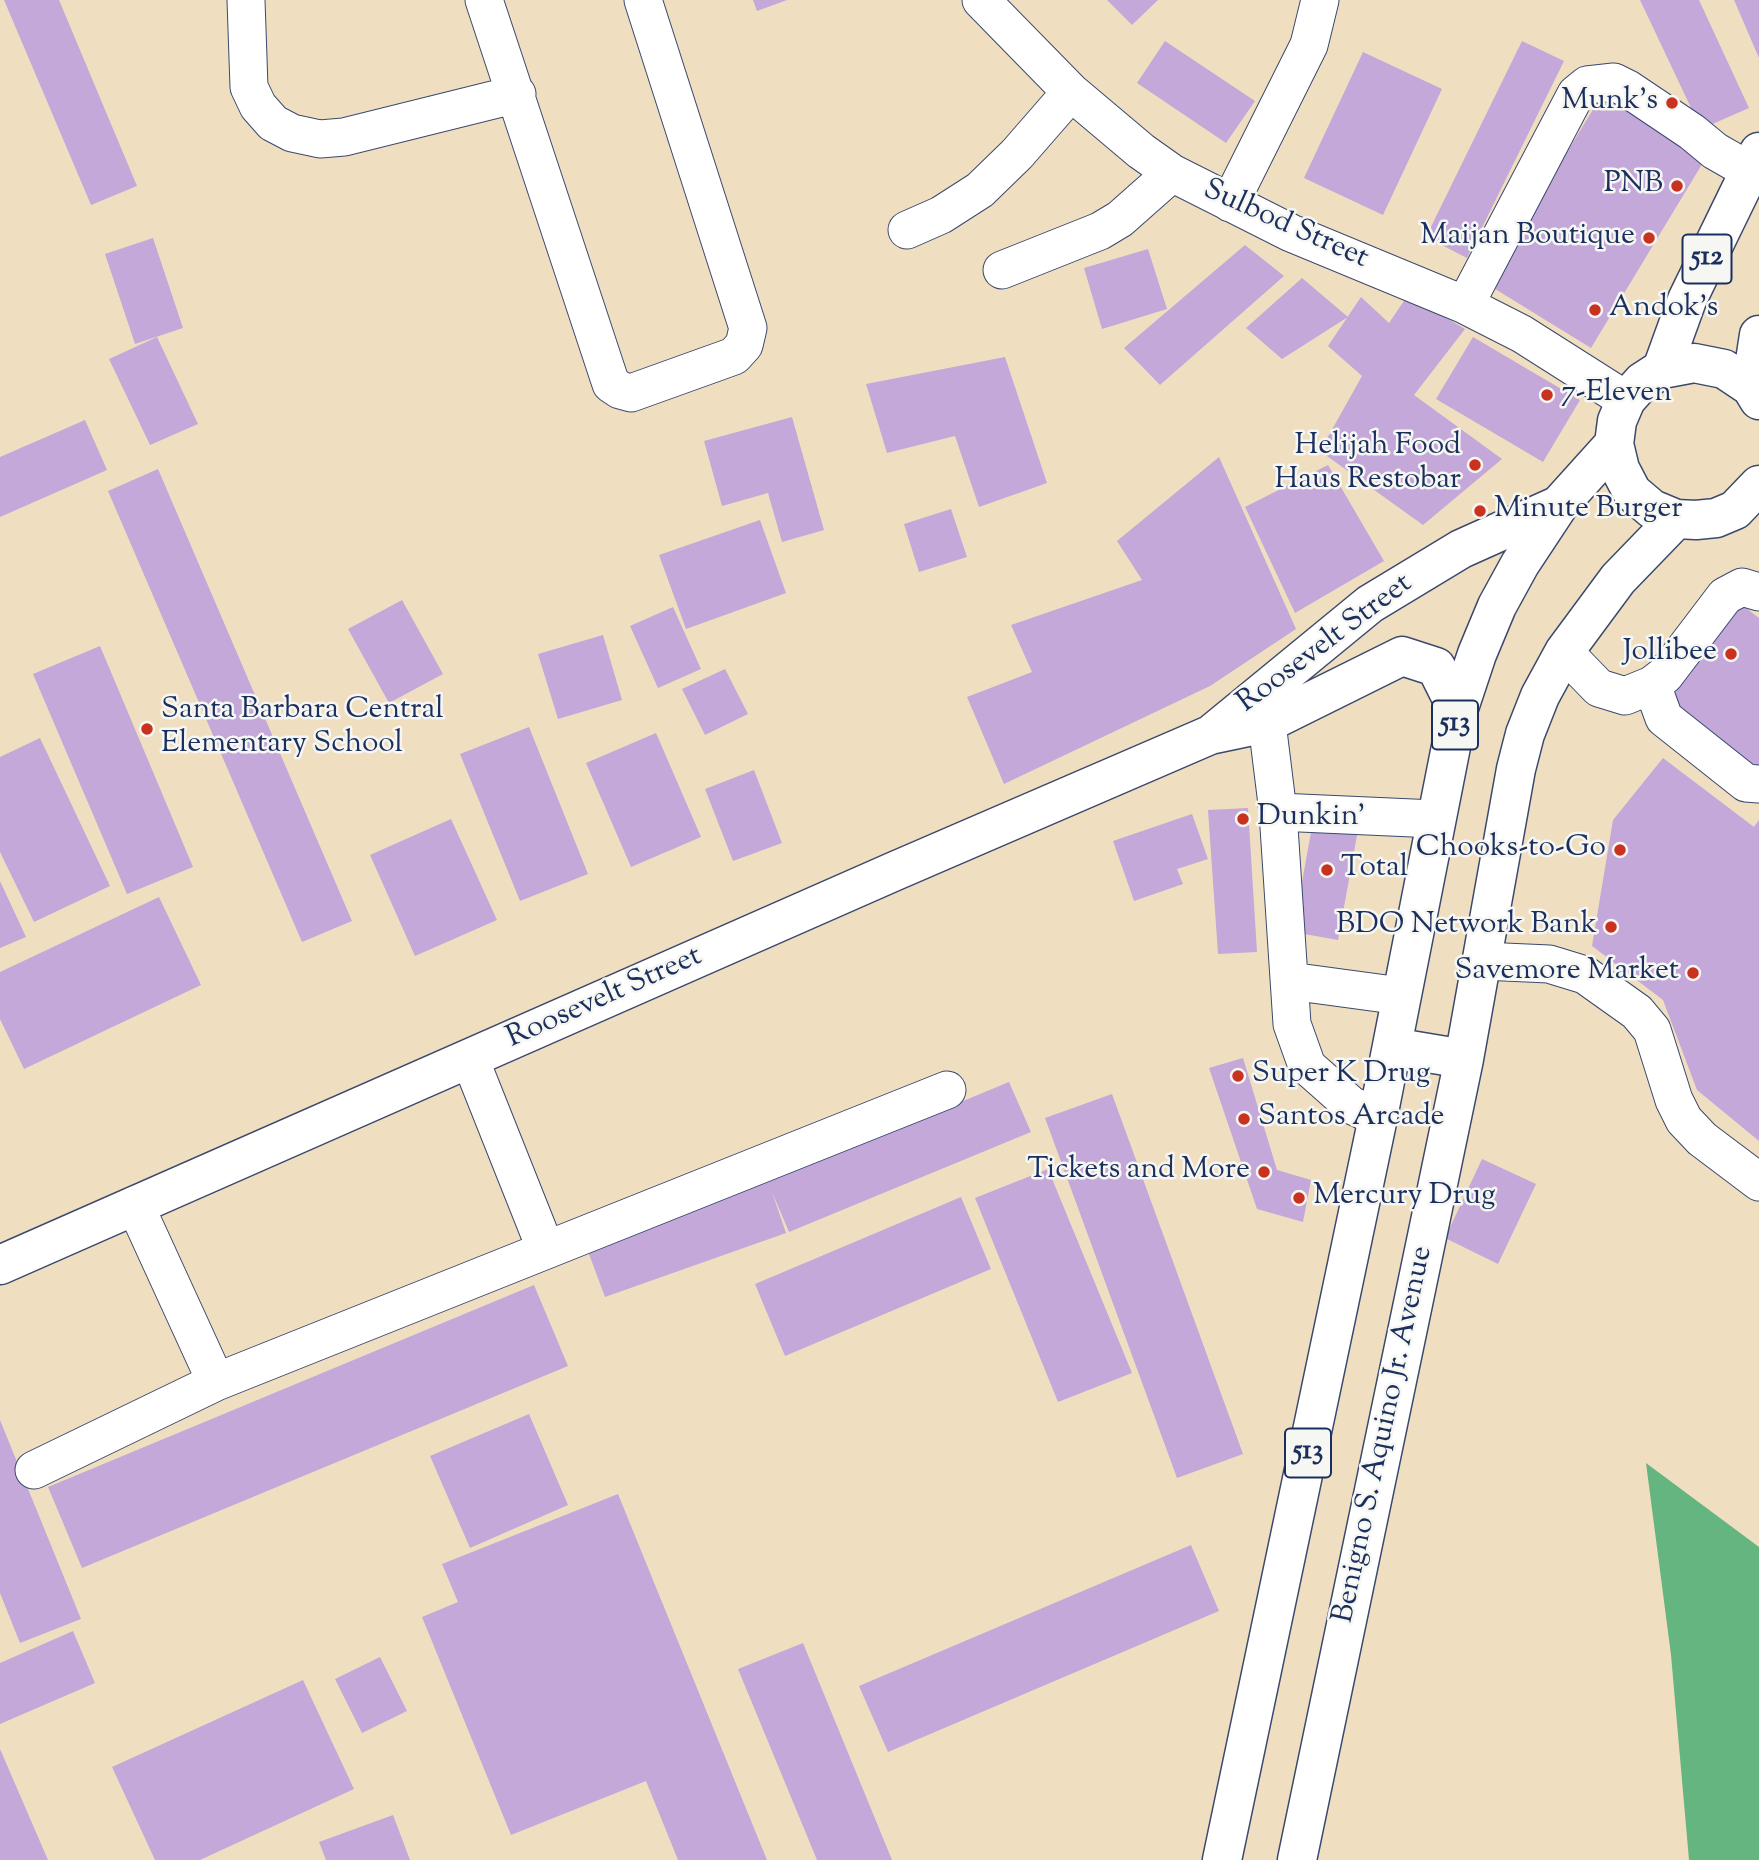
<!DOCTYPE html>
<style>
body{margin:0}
canvas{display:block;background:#efdfc0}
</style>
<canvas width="1759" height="1860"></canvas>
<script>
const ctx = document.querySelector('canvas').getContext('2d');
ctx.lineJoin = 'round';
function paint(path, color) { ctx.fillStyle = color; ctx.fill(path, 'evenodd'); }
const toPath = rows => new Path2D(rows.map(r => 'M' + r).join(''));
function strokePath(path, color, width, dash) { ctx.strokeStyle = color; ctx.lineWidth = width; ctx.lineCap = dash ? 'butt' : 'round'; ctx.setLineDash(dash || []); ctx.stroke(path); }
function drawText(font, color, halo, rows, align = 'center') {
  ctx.font = font + ' "Sorts Mill Goudy",serif'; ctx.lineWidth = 5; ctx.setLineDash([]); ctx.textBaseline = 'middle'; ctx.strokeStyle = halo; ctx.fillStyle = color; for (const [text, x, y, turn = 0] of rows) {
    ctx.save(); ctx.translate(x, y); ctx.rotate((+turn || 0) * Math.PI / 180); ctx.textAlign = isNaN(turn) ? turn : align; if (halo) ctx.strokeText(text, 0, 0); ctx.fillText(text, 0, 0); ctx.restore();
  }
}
paint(toPath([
 [1646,1463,1759,1547,1759,1860,1689,1860,1671,1655]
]), '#65b580');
paint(toPath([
 [4,0,59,0,137,186,91,205],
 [753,0,787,0,757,11],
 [1107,0,1158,0,1132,25],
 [1640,0,1699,0,1749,108,1701,129],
 [1734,0,1759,0,1759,58],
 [1165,41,1255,101,1226,143,1137,83],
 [1522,41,1564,61,1467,258,1426,237],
 [1363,52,1442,89,1383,215,1304,178],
 [1603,93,1707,156,1591,348,1487,284],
 [153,238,183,328,135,344,105,254],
 [1245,245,1284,276,1160,385,1124,348],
 [1148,249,1167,309,1102,329,1084,268],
 [1302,278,1348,317,1282,359,1246,328],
 [1408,295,1465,329,1414,395,1502,459,1423,525,1320,451,1362,376,1328,346,1361,297,1389,323],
 [157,337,198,424,150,445,109,359],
 [1473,337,1580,400,1543,462,1436,399],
 [1005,357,1047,483,979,507,955,436,887,453,866,384],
 [792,417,824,530,782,542,768,493,722,506,704,441],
 [85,420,107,470,0,517,0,457],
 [1219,457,1296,629,1210,686,1004,784,967,697,1032,672,1011,625,1142,580,1117,541],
 [1328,465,1384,561,1295,613,1245,507],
 [158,469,352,921,302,942,108,491],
 [951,509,967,557,919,572,904,524],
 [760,520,786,593,686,629,659,555],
 [402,600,443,674,389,703,348,629],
 [1741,604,1759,618,1759,774,1681,718,1675,690],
 [673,607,701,669,658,688,630,626],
 [603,635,622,700,558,719,538,654],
 [100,646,193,867,127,894,33,674],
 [725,669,748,714,705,735,682,689],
 [529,727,588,874,520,901,460,754],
 [656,733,701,837,631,867,586,763],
 [40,738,110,886,34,922,0,852,0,757],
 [1663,758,1754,827,1759,820,1759,1141,1697,1090,1663,1000,1592,946,1613,820],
 [754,770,782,843,733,861,705,789],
 [1317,799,1362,808,1338,940,1293,932],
 [1248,808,1257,952,1218,954,1208,810],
 [1192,814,1208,859,1177,869,1183,884,1134,901,1113,841],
 [451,819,497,920,415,956,370,855],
 [0,881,26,937,0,948],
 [159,897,201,985,24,1069,0,1019,0,972],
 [1243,1058,1277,1170,1311,1180,1303,1222,1257,1209,1209,1068],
 [1009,1082,1031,1132,789,1232,772,1192,786,1233,605,1297,586,1246,768,1182],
 [1112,1094,1243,1454,1177,1478,1045,1118],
 [1482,1159,1536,1184,1498,1264,1445,1238],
 [1048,1169,1132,1373,1058,1402,975,1198],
 [961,1197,991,1269,785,1356,755,1284],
 [534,1285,568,1366,82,1568,48,1487],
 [529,1414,568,1505,470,1548,430,1456],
 [0,1420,81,1619,20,1643,0,1593],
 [618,1494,767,1860,678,1860,646,1781,511,1835,422,1617,458,1602,442,1564],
 [1191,1545,1219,1611,888,1752,859,1686],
 [73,1631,95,1683,0,1724,0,1663],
 [803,1643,892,1860,817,1860,738,1669],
 [380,1657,407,1711,362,1733,335,1679],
 [303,1680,354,1789,200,1860,155,1860,112,1767],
 [0,1749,48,1860,0,1860],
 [393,1815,410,1860,326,1860,319,1842]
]), '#c3a8d9');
const minor = toPath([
 [246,0,249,87,258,106,273,123,292,133,320,139,344,137,517,94],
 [484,0,611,384,620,390,631,393,734,356,744,345,748,328,643,0],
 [981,0,1071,92,1141,151,1172,173,1291,233,1465,305,1522,334,1626,400],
 [1230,203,1309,45,1320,0],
 [907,230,941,215,980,190,1017,154,1071,92],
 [1002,270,1100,231,1120,219,1172,173],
 [1465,305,1576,94,1587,85,1614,82,1628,89,1692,132,1715,151,1750,171],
 [1564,652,1599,688,1625,696,1652,685,1665,675,1725,596,1742,587,1759,592],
 [1652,685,1664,718,1746,783,1759,784],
 [1252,700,1267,723,1278,812,1292,1024,1307,1066,1351,1105,1377,1117],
 [1278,812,1435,819],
 [1482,961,1549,964,1585,975,1637,1012,1652,1030,1674,1100,1684,1120,1702,1139,1759,1182],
 [1290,981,1401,996],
 [470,1059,546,1250],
 [216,1382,947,1090],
 [34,1470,216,1382,135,1205]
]);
const major = toPath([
 [1662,369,1687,300,1759,152],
 [1751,387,1759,335],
 [1759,400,1751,387,1724,369,1694,363,1662,369,1642,382,1626,400,1617,421,1614,444,1620,469,1632,492,1652,509,1676,519,1696,520,1716,518,1735,510,1759,485],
 [1214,732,1370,604,1461,549,1559,505],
 [1392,1047,1464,1059],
 [0,1265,895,871,1210,735,1267,723,1402,656,1436,667,1458,711],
 [1222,1860,1376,1127,1458,711,1477,654,1497,606,1520,564,1559,505,1614,444],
 [1297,1860,1464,1059,1516,769,1525,734,1540,696,1564,652,1618,579,1676,519]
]);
strokePath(minor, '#3b496d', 39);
strokePath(major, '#3b496d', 41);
strokePath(minor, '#fff', 37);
strokePath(major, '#fff', 38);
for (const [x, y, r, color] of [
 [1672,103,7,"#c8321e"],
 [1677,186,7,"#c8321e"],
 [1649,238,7,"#c8321e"],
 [1595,310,7,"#c8321e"],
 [1547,395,7,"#c8321e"],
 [1475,465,7,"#c8321e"],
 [1480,511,7,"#c8321e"],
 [1731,654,7,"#c8321e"],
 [147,729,7,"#c8321e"],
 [1243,819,7,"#c8321e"],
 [1620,850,7,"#c8321e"],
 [1327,870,7,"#c8321e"],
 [1611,927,7,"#c8321e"],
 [1693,973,7,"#c8321e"],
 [1238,1076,7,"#c8321e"],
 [1244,1119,7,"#c8321e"],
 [1264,1172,7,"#c8321e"],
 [1299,1198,7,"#c8321e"]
]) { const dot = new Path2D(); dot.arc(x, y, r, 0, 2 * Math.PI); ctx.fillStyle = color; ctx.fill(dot); strokePath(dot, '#f6f6f2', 2.5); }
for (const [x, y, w] of [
 [1707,259,49],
 [1455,725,46],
 [1308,1453,46]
]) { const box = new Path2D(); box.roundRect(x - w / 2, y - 24.5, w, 49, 5); ctx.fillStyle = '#f6f6f2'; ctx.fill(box); strokePath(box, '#1b2f5e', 2); }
drawText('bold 28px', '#1b2f5e', null, [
 ["512",1707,259],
 ["513",1455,725],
 ["513",1308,1453]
]);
drawText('30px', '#1b2f5e', '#f6f6f2', [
 ["Munk's",1658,103],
 ["PNB",1663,186],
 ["Maijan Boutique",1635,238],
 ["Andok's",1609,310,"left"],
 ["7-Eleven",1561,395,"left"],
 ["Helijah Food",1461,448],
 ["Haus Restobar",1461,482],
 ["Minute Burger",1494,511,"left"],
 ["Jollibee",1717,654],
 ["Santa Barbara Central",161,712,"left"],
 ["Elementary School",161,746,"left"],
 ["Dunkin'",1257,819,"left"],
 ["Chooks-to-Go",1606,850],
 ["Total",1341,870,"left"],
 ["BDO Network Bank",1597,927],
 ["Savemore Market",1679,973],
 ["Super K Drug",1252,1076,"left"],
 ["Santos Arcade",1258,1119,"left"],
 ["Tickets and More",1250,1172],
 ["Mercury Drug",1313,1198,"left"]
], 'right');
drawText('30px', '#1b2f5e', '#f6f6f2', [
 ["Sulbod Street",1285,226,24],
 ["Roosevelt Street",1326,645,-37],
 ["Roosevelt Street",605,999,-24],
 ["Benigno S. Aquino Jr. Avenue",1385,1435,-78]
]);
</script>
